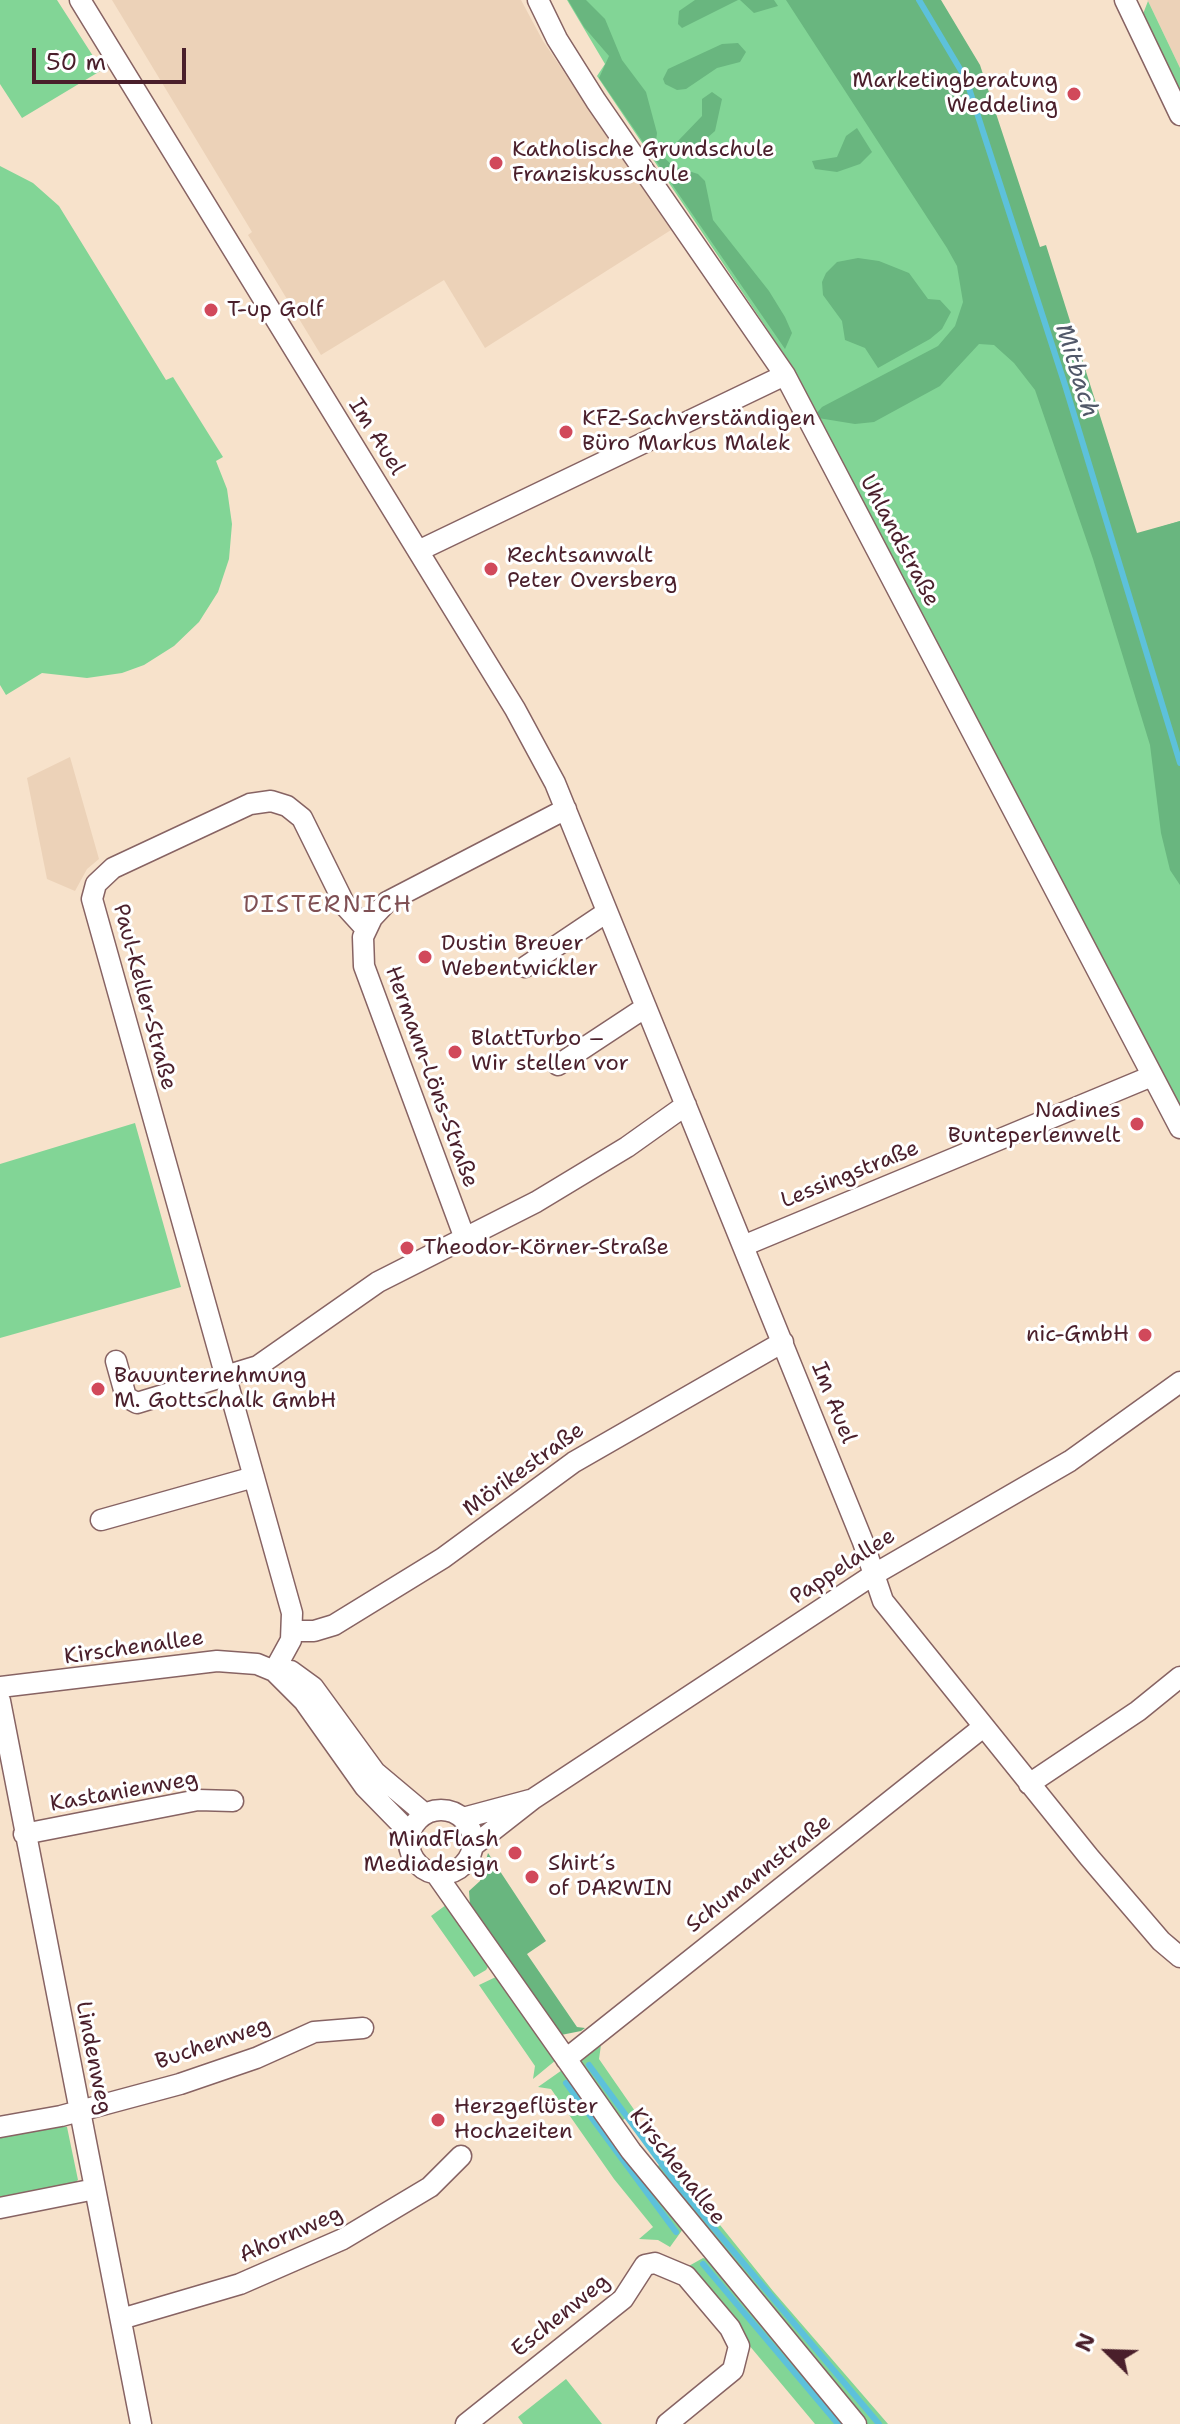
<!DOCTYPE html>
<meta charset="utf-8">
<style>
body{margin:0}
#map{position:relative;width:1180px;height:2424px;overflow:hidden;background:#f7e2cb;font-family:"Shantell Sans",sans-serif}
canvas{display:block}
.north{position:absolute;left:1068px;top:2312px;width:80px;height:80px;-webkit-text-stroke:6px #fff;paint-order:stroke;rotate:293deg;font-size:22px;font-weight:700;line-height:32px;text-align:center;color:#4a1f2b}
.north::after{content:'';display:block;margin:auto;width:28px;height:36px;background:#4a1f2b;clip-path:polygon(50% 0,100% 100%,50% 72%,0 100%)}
.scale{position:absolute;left:32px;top:48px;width:154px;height:36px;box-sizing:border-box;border:4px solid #4a1f2b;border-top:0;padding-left:10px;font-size:24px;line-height:28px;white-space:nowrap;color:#4a1f2b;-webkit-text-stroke:6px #fff;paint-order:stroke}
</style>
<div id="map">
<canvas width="1180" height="2424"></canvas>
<div class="north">N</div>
<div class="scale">50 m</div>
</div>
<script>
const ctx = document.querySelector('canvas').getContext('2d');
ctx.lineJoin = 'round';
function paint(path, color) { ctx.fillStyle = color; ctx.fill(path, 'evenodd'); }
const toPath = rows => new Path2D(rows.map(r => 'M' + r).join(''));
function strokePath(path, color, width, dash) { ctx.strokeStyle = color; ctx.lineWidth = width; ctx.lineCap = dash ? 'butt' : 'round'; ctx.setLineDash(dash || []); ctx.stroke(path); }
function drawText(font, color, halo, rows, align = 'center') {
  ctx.font = font + ' "Shantell Sans",sans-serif'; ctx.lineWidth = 6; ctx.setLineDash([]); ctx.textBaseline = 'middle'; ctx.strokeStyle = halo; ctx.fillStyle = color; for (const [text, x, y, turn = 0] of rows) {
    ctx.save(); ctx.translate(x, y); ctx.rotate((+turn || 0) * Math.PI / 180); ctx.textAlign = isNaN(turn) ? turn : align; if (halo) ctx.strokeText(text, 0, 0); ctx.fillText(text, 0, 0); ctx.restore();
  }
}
paint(toPath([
 [112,0,521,0,543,41,671,230,485,348,444,280,321,355,248,235,252,232],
 [1147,0,1180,0,1180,68,1148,1],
 [70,757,99,859,87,869,75,891,47,879,27,778]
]), '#ecd2b8');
paint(toPath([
 [0,0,57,0,102,70,22,118,0,84],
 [567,0,932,0,1125,538,1180,521,1180,1113,794,369,597,76,605,64],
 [1148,1,1180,68,1180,91,1143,14],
 [0,166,33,183,59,206,166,380,173,377,223,457,216,461,227,489,232,524,229,559,218,592,199,622,174,646,144,665,122,673,87,678,42,673,6,695,0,685],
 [135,1123,181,1287,0,1338,0,1164],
 [446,1905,491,1962,486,1970,474,1977,431,1916],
 [500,1975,556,2060,533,2079,535,2066,479,1985],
 [601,2045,599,2059,635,2111,619,2123,578,2064],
 [565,2068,683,2229,670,2247,658,2240,639,2239,653,2227,614,2179,551,2089,538,2087],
 [60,2125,67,2127,78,2180,72,2185,0,2199,0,2137],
 [667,2159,773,2291,888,2424,866,2424,845,2401,654,2169],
 [703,2258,707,2259,847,2424,815,2424,697,2283,687,2267],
 [566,2379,602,2424,523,2424,518,2417]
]), '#82d596');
paint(toPath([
 [568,0,586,0,605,19,622,60,646,92,657,133,655,149,673,166,698,174,705,181,713,220,769,291,785,317,792,333,785,349,599,78,609,56,584,27],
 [695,0,738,0,682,28,678,24,679,11],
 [740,0,774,0,778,6,754,13],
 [786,0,941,0,980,65,1040,247,1046,245,1137,533,1180,521,1180,885,1170,870,1161,833,1150,745,1093,559,1035,390,1014,363,994,345,979,344,940,386,874,422,855,424,818,418,816,414,822,407,938,346,955,326,963,302,957,266,947,248],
 [738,43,746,52,740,62,717,68,686,89,677,90,665,84,663,79,668,69,722,44],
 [712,92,722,99,715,131,689,154,676,154,673,147,677,142,702,116,702,99],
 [857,128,872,152,860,164,837,172,815,169,812,161,837,157,846,136],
 [858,258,879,261,909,273,928,299,940,300,951,312,942,329,930,339,878,368,865,348,845,340,842,321,823,295,822,282,826,273,837,262],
 [488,1853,546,1941,527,1954,577,2027,585,2028,581,2031,561,2035,470,1905,469,1891,480,1881]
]), '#69b67f');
strokePath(toPath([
 [919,0,966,79,1065,385,1180,763],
 [589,2065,675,2182,879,2424],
 [566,2083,676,2232],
 [703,2264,838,2424]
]), '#5dc1db', 6);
const minor = toPath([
 [80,0,515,709,555,783,863,1542,883,1601,1089,1857,1161,1941,1180,1957],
 [538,0,557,39,596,101,785,375,1180,1128],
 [1125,0,1180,115],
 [418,551,785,375],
 [525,967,607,912],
 [558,1065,646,1007],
 [464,1236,364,966,363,937,372,918,387,902,566,809],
 [743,1246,1152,1076],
 [116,1361,126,1397,137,1403,258,1366,378,1282,536,1202,627,1147,686,1105],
 [101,1520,254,1477],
 [294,1631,314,1631,334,1625,443,1558,574,1462,783,1342],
 [274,1671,291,1640,292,1613,92,899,96,884,113,868,250,804,271,801,287,806,302,818,346,907,366,929],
 [274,1671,291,1671,313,1687,375,1772,425,1814],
 [0,1687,217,1661,257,1664,274,1671,304,1701,365,1787,410,1833],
 [0,1701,141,2424],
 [1029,1784,1138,1711,1180,1677],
 '409 1842a32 32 0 1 1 64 0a32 32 0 1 1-64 0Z',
 [463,1818,530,1800],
 [24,1834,198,1800,233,1801],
 [473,1846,533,1799,873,1575,1070,1461,1180,1382],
 [436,1874,631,2151,856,2424],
 [566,2059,982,1728],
 [0,2127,61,2116,180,2084,256,2058,314,2032,363,2028],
 [0,2208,95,2189],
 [121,2319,240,2284,343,2239,430,2187,461,2156],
 [466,2424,623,2299,645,2265,655,2263,686,2276,730,2328,739,2346,733,2370,667,2424]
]);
strokePath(minor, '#876363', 23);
strokePath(minor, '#fff', 20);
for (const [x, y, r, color] of [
 [1074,94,8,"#d1495b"],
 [496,163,8,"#d1495b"],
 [211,310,8,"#d1495b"],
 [566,432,8,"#d1495b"],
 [491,569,8,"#d1495b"],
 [425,957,8,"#d1495b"],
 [455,1052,8,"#d1495b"],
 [1137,1124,8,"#d1495b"],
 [407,1248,8,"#d1495b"],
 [1145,1335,8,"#d1495b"],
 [98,1389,8,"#d1495b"],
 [515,1853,8,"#d1495b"],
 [532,1877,8,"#d1495b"],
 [438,2120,8,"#d1495b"]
]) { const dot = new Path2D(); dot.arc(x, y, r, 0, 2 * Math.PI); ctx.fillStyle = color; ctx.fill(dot); strokePath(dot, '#fff', 3); }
drawText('22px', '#4a1f2b', '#fff', [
 ["Marketingberatung",1058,81,"right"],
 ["Weddeling",1058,106,"right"],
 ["Katholische Grundschule",512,150],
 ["Franziskusschule",512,175],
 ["T-up Golf",227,310],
 ["KFZ-Sachverständigen",582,419],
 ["Büro Markus Malek",582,444],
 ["Rechtsanwalt",507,556],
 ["Peter Oversberg",507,581],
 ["Dustin Breuer",441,944],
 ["Webentwickler",441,969],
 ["BlattTurbo –",471,1039],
 ["Wir stellen vor",471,1064],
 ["Nadines",1121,1111,"right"],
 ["Bunteperlenwelt",1121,1136,"right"],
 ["Theodor-Körner-Straße",423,1248],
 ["nic-GmbH",1129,1335,"right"],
 ["Bauunternehmung",114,1376],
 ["M. Gottschalk GmbH",114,1401],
 ["MindFlash",499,1840,"right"],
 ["Mediadesign",499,1865,"right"],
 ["Shirt´s",548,1864],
 ["of DARWIN",548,1889],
 ["Herzgeflüster",454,2107],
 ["Hochzeiten",454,2132]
], 'left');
drawText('22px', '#4a1f2b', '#fff', [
 ["Im Auel",376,437,58],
 ["Uhlandstraße",899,541,62],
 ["Paul-Keller-Straße",144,997,75],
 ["Hermann-Löns-Straße",431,1077,70],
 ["Lessingstraße",850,1175,-22],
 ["Im Auel",833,1403,68],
 ["Mörikestraße",524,1470,-36],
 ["Pappelallee",843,1567,-33],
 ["Kirschenallee",134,1648,-8],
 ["Kastanienweg",124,1792,-10],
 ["Schumannstraße",759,1874,-38],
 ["Buchenweg",213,2044,-19],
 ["Lindenweg",93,2058,79],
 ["Kirschenallee",677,2167,52],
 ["Ahornweg",291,2235,-24],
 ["Eschenweg",561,2316,-39]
]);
drawText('italic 24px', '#515869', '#fff', [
 ["Mitbach",1076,371,73]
]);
ctx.letterSpacing = '2px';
drawText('24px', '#7f5054', '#fff', [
 ["DISTERNICH",328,906]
]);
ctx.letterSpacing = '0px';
</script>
